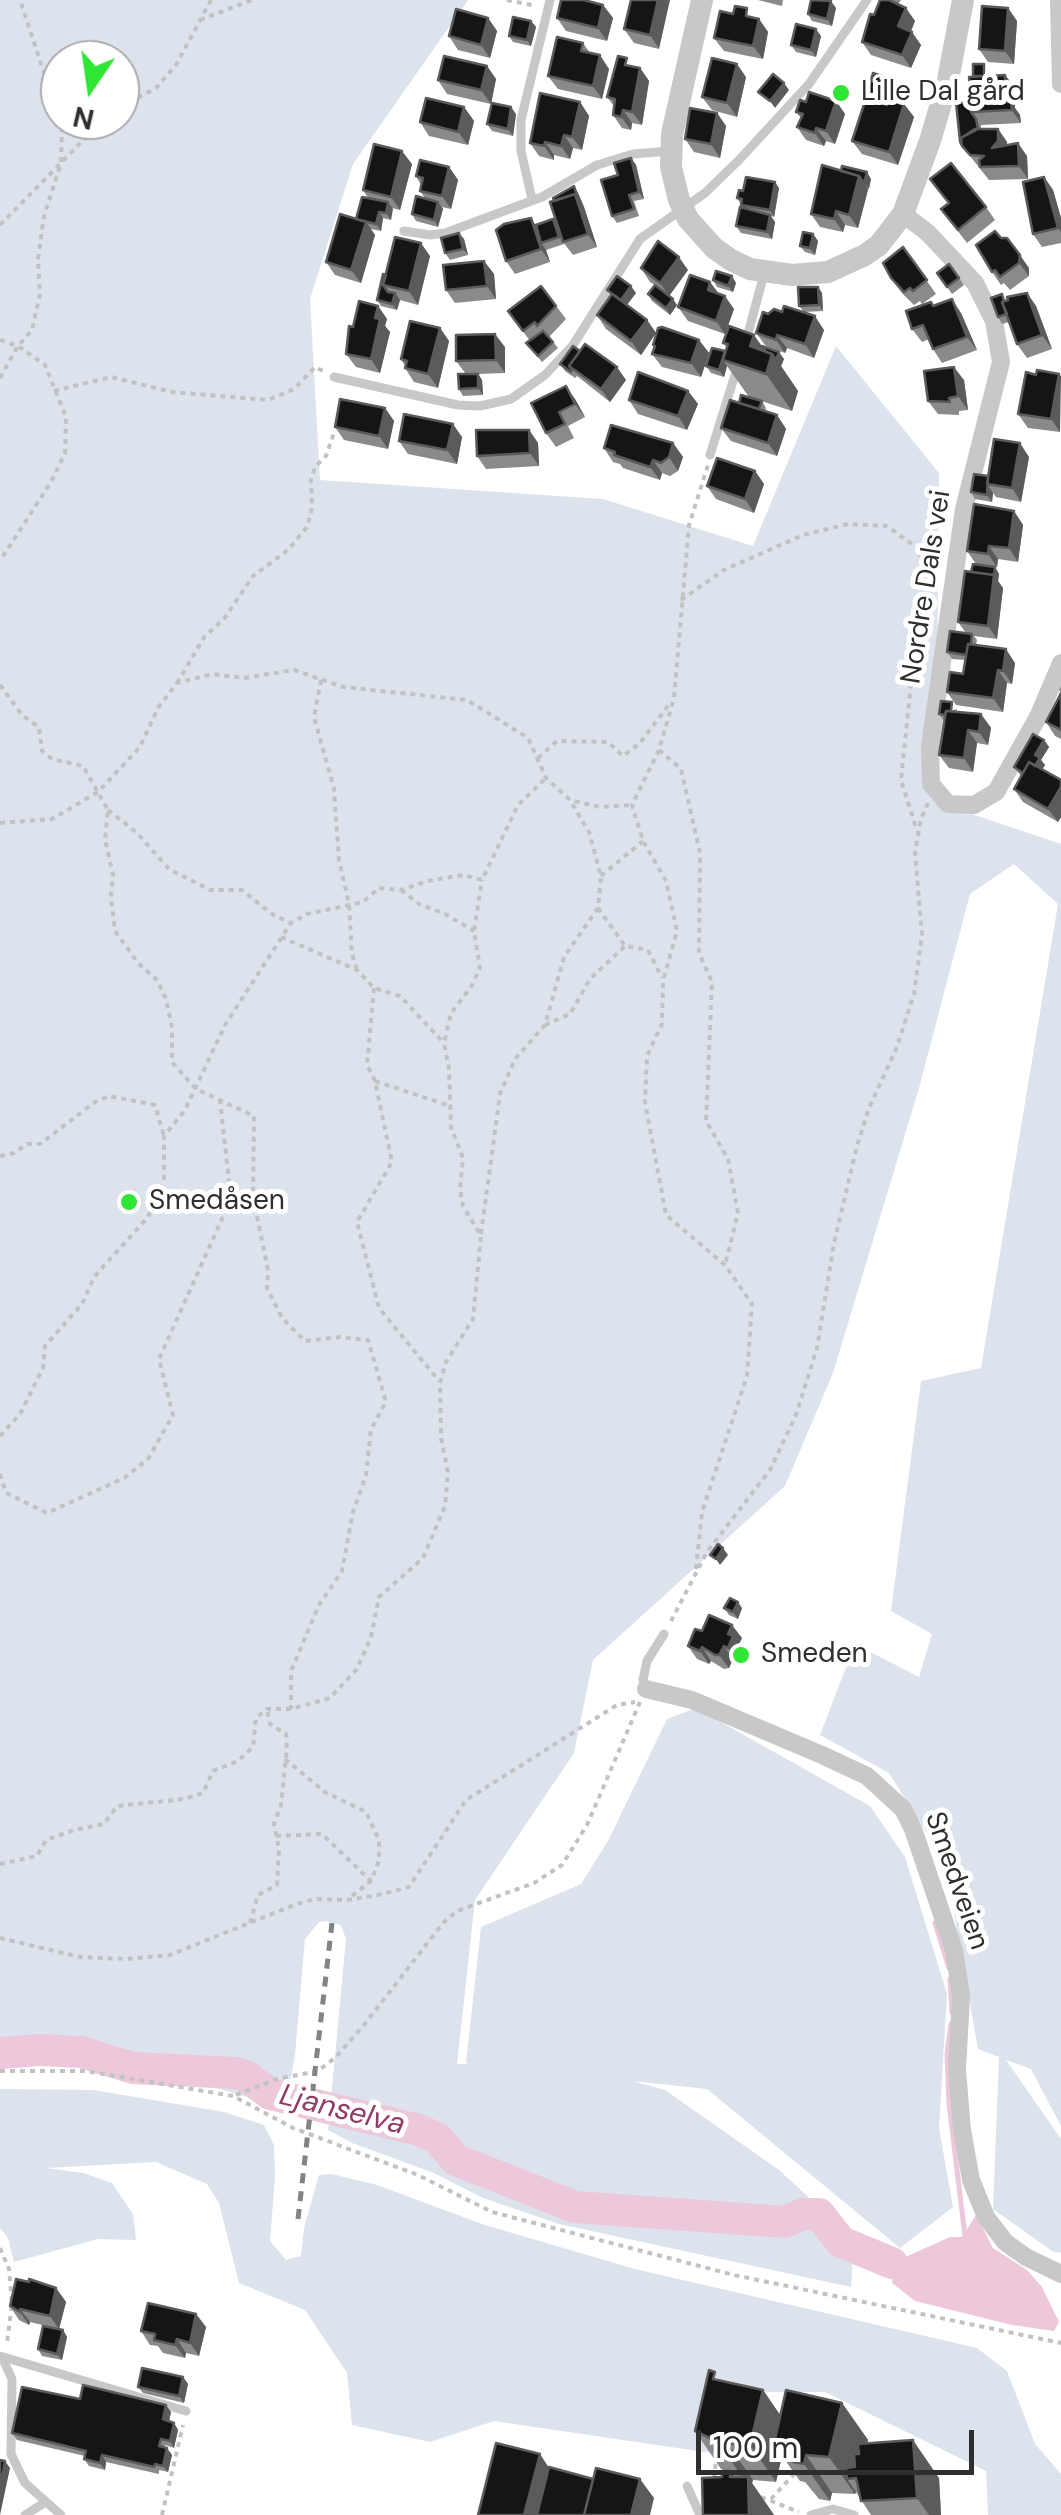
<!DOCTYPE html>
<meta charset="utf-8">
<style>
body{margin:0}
#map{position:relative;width:1061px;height:2515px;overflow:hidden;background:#fff;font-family:"DM Sans",sans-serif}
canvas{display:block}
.north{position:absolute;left:40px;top:40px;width:100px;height:100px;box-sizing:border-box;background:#fff;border:2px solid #ababab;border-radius:50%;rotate:193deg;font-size:28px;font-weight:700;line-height:40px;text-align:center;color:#2e2e2e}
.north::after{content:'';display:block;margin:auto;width:35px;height:45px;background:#2fe635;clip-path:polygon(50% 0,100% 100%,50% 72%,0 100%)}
.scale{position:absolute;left:696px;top:2430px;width:278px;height:45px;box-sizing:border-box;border:5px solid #2e2e2e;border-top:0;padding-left:12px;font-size:30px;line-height:35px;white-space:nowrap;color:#2e2e2e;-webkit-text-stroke:8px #fff;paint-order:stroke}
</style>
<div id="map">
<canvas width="1061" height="2515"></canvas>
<div class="north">N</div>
<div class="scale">100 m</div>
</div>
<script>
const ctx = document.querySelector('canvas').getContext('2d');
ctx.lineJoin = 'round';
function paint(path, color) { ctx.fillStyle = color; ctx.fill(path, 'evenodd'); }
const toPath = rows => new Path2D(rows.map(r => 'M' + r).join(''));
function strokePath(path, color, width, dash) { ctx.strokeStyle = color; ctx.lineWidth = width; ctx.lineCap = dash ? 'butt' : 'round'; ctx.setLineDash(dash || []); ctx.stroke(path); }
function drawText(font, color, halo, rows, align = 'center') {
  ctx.font = font + ' "DM Sans",sans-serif'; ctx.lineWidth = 10; ctx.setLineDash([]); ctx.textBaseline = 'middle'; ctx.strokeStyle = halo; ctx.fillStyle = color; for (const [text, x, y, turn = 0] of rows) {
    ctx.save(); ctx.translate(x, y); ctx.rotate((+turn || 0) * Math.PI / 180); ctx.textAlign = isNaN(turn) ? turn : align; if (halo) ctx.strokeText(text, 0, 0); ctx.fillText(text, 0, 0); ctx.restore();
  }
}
paint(toPath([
 [0,0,468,0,353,164,310,299,320,480,603,499,753,546,836,346,939,473,936,802,1061,844,1061,2126,1031,2069,1006,2060,1061,2139,1061,2253,1052,2251,993,2209,999,2057,978,2049,945,1862,889,1773,820,1735,855,1644,919,1677,932,1634,891,1611,921,1381,981,1368,1058,904,1014,864,970,894,919,1088,833,1373,785,1486,593,1660,574,1753,475,1900,457,2064,469,2064,466,2063,481,1927,581,1884,608,1841,667,1719,696,1708,870,1806,905,1857,947,1994,939,2128,953,2207,900,2248,707,2089,632,2081,665,2090,779,2170,854,2239,851,2287,559,2224,483,2198,434,2173,352,2143,328,2130,346,1939,341,1925,326,1921,319,1922,305,1939,295,2055,286,2103,271,2104,189,2080,128,2070,0,2061],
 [60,60,120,60,120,120,60,120],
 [0,2089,93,2090,224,2112,264,2125,274,2145,275,2176,270,2241,286,2260,301,2256,304,2228,319,2175,332,2174,377,2185,485,2225,635,2269,977,2348,1007,2371,1035,2444,1061,2474,1061,2515,988,2515,986,2471,825,2392,726,2392,711,2453,494,2421,430,2442,352,2425,347,2373,305,2310,239,2283,219,2203,207,2184,156,2162,46,2168,83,2173,112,2183,133,2214,136,2240,98,2239,14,2262,8,2238,0,2228]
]), '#dce3ec');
paint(toPath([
 [976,2215,993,2248,1027,2270,1042,2287,1059,2322,1054,2331,1012,2325,915,2301,892,2283,892,2263,950,2237,962,2237]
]), '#ecc8da');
strokePath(toPath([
 [935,1923,949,1968],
 [950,1979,952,2013],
 [951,2024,947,2054,949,2104,965,2236]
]), '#ecc8da', 5);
strokePath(toPath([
 [0,2053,40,2050,81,2052,133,2068,236,2073,246,2076,270,2094,419,2130,437,2138,456,2160,575,2207,785,2222,803,2214,819,2214,841,2242,892,2263]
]), '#ecc8da', 32);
strokePath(toPath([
 [507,0,536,6],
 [200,20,252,0],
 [120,107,156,88,176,65,211,0],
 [0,225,103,120],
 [0,340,18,346,45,365,66,417,65,453,51,482,0,561],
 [0,378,18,346,32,330,40,294,38,259,44,216,61,163,62,127,20,0],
 [54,391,111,377,172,392,268,400,294,389,315,367,323,371],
 [681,600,724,570,803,535,848,524,887,526,920,550,924,620,912,674,901,780,917,831],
 [321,680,314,717,334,789,339,860,349,904,352,954,357,970],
 [177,683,205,636,224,619,253,576,288,550,307,527,312,508,311,480,315,467,326,456,335,430],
 [0,685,22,715,39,727,42,751,52,759,83,766,108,810,105,839,113,875,111,897,115,931,138,963,157,980,166,999,172,1028,172,1062,196,1089,254,1116,253,1197,268,1270,267,1288,282,1318,305,1341,340,1337,368,1340,386,1402,371,1429,366,1475,353,1512,342,1571,319,1605,291,1671,291,1709],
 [659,750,681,769,700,853,699,953,712,982,706,1121,728,1159,738,1213,725,1265],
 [538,758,557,741,608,742,623,756,640,743,671,702],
 [108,810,137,833,169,869,210,890,242,890,272,914,290,923],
 [0,823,52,819,98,792,140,747,158,708,177,683,212,674,244,678,294,670,343,687,467,700,528,738,546,778,570,800,600,807,632,805],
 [601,876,643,841],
 [401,890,419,904,445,914,474,931],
 [598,908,625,946,648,950,662,978],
 [281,937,357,970,374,988,400,996,444,1043],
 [374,988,367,1065,375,1081,392,1162,357,1222,379,1308,439,1381],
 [545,1025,570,1014,590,979,625,946],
 [375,1081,450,1106],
 [0,1156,14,1153,27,1144,40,1144,95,1102,109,1096,155,1105,164,1136],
 [481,1234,500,1094,515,1059,545,1025,564,957,598,908,601,876,589,832,570,800],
 [0,1436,20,1414,43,1368,45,1346,82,1304,94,1277,148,1217,164,1180,164,1136,185,1110,225,1025,291,923,307,914,363,902,379,888,401,890,428,881,463,875,482,880,518,805,546,778],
 [0,1474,6,1493,47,1513,124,1478,148,1459,173,1415,159,1359,231,1199,220,1100],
 [696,1569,702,1512,747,1376,752,1304,725,1265,666,1215,645,1102,647,1056,662,1024,663,981,677,931,666,881,643,841,632,805,659,750,674,698,689,525,708,465],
 [671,1621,707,1552,770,1470,796,1415,817,1348,834,1243,857,1146,869,1108,897,1047,914,994,922,935,915,852,921,819,928,803],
 [285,1759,325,1792,366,1812,379,1840,379,1861,371,1881,348,1899],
 [276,1836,322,1834,371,1881],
 [0,1864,37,1856,46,1840,74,1830,104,1824,117,1806,184,1799,203,1793,213,1771,238,1761,253,1747,256,1718,267,1709,291,1709,330,1698,357,1669,371,1637,379,1597,423,1558,445,1506,448,1472,441,1438,440,1383,446,1362,473,1319,481,1236,463,1206,460,1189,463,1158,451,1127,449,1068,444,1043,451,1013,471,987,480,968,474,931,482,880],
 [250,1923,258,1895,277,1885,279,1849,274,1824,281,1805,287,1748,286,1734,270,1724,267,1709],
 [0,1938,80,1957,127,1959,170,1955,294,1905,315,1899,347,1900,378,1895,409,1887,466,1800,617,1705,635,1702],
 [0,2071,86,2071,233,2096,293,2128,418,2175,492,2212,734,2275,1061,2343],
 [236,2095,277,2079,318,2071,336,2057,364,2025,443,1923,457,1911,534,1883,562,1865,587,1825,640,1702],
 [0,2248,9,2269,12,2303,7,2343],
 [714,2479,716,2459],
 [761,2497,799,2512],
 [771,2499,795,2473],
 [162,2515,183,2425]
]), '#c2c2c2', 4, [5, 5]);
strokePath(toPath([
 [532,199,521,151,521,120,550,0],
 [404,231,430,235,445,233,542,197,597,165,633,154,670,151],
 [746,341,764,274],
 [334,377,458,405,480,406,511,399,545,375,573,345,640,239,705,193,739,160,809,84,867,0],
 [710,455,738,365],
 [646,1689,643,1680,647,1661,664,1634],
 [0,2356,186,2411],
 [2,2357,12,2379,11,2454,25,2483,61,2515],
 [687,2486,700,2515],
 [25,2515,44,2503],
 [811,2515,833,2509,854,2515]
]), '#c8c8c8', 9);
strokePath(toPath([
 [1059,0,1061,84],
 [903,214,928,233,975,283,994,321,1001,362,964,509,930,746,931,784,948,804,974,805,996,792,1038,717,1061,663],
 [646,1689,692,1700,822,1755,867,1776,903,1809,913,1829,954,1950,961,1996,957,2070,962,2130,971,2180,986,2217,1005,2242,1026,2257,1061,2274]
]), '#c8c8c8', 18);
strokePath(toPath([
 [702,0,672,134,671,167,679,200,688,219,714,248,731,260,750,269,792,275,828,272,865,255,879,245,903,214,930,141,948,80,963,0]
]), '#c8c8c8', 22);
strokePath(toPath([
 [298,2219,332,1923]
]), '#838383', 5, [10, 8]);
paint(toPath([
 [631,0,659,49,634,43,624,29],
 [758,0,783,0,782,6],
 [880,0,901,0,898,4,915,21,911,32,921,45,911,68,871,55,862,42],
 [603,5,613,18,607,41,566,31,557,18],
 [836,8,832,26,812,21,808,14],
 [1008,8,1017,21,1014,64,988,62,979,49],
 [488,18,497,31,490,58,458,50,449,36],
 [754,18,759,19,768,32,763,59,724,51,714,38],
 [531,21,536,27,531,46,513,42,509,36],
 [821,36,816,57,796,52,791,45],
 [583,43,590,53,609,69,602,99,558,89,548,76],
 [487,66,496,79,491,104,447,94,438,80],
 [632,66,640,68,649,81,642,125,632,123,631,130,622,128,613,115,614,106,607,97],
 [989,71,989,76,1005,75,1015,88,1015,108,1020,115,1021,123,981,125,981,129,998,129,1007,142,1007,145,1027,156,1028,179,989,180,962,146,970,102],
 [746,77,737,117,712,110,702,97],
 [899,87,894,100,904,104,914,117,898,165,862,154,852,141,871,99,867,93],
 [836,101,845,114,835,144,826,141,824,146,806,140,797,127,801,118,796,112,806,102],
 [580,102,589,116,582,150,573,148,570,159,554,155,554,160,539,156,530,143],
 [464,107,474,121,468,145,429,136,420,122],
 [717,113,726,126,720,158,694,152,685,139],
 [516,114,513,136,492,131,487,124],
 [631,158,636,165,644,199,634,201,639,216,617,223,612,216,618,175],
 [412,164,400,210,392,208,391,220,383,218,381,231,371,229,375,235,361,283,335,275,326,262,368,198,363,190],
 [822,165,871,179,858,228,845,225,843,232,820,227,811,214],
 [449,167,458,180,451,209,442,207,443,209,438,227,416,221,412,214,426,199,420,191,421,185,416,176],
 [1044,177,1053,190,1061,218,1061,243,1042,247,1033,234],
 [930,179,986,207,995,220,967,243,941,209,948,203],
 [574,186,578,193,584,207,597,247,573,255,563,242,554,201],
 [779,188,774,217,771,216,775,222,772,239,741,233,736,226,743,208,737,198,743,191],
 [553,219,558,226,564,244,546,250,550,262,515,274,506,261,536,225],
 [813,234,818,241,815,255,805,252,800,246],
 [1001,238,1029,268,1029,276,1010,290,1004,283,1001,285,992,272],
 [464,239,468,255,450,260,445,253],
 [903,247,936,294,922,304,920,301,914,305,901,292,891,278],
 [430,256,418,305,400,300,397,310,381,306,377,300,386,275],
 [484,261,494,274,496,299,455,303,446,290],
 [949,264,964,285,952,294,937,273],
 [641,268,688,270,669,296,677,305,670,315,652,301,648,294,655,285,650,282],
 [713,280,736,283,733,292,717,287],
 [541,286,566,319,549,337,558,348,542,362,526,343,530,341,508,311],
 [818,287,822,293,823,311,804,312,799,306],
 [607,290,636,293,627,305,647,320,656,333,641,355,606,329,597,315,611,295],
 [1027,293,1036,306,1052,349,1027,358,1017,344,1009,322,1002,324,998,317,1006,301],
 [719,294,734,309,725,334,688,321,678,307],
 [378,306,387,319,385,326,390,332,380,373,356,367,346,354,353,327],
 [934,306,961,313,977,350,942,363,933,349,929,339,922,342,912,329],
 [782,312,824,330,814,358,787,348,785,353,766,346,756,333,768,314],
 [440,328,449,341,438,388,414,382,405,368,405,366,401,359],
 [699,340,709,353,701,377,662,367,652,354,654,348,653,345],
 [723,343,762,346,784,359,781,366,798,391,792,411,749,397,727,366,724,377,711,373,706,366,725,352,727,348],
 [505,347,505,373,478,374,482,380,483,395,463,396,459,389,466,374,456,361],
 [580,351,626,380,610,402,577,376,575,378,565,371,560,364],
 [1036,375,1060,432,1028,428,1018,414],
 [964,380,968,410,959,411,959,415,938,414,928,401],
 [688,391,698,404,687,430,638,414,629,400],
 [575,399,585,417,568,426,574,438,556,447,546,433,531,403],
 [762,401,766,408,765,411,777,415,786,429,777,456,731,441,721,428,739,403],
 [385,408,394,421,388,449,344,440,335,427],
 [529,430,538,443,539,466,486,469,477,456],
 [462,437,457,464,408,454,399,441],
 [673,443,683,457,678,471,670,476,662,473,660,480,623,468,620,464,613,462,604,448],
 [1029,457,1021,502,996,497,993,493,992,502,975,499,971,492,988,476],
 [755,471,764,484,754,513,716,499,707,486],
 [1014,511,1023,525,1018,562,998,559,997,567,987,566,995,567,999,574,998,581,1003,588,997,639,974,636,977,640,976,645,1015,663,1012,684,1007,683,1003,712,956,705,947,692,963,674,965,660,952,659,947,652,966,633,958,622,971,572,976,564,967,551],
 [1061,686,1061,739,1055,736,1046,722,1061,693,1059,690],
 [957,709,956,712,981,714,991,728,988,745,977,743,973,772,949,768,939,755,944,721,939,714],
 [1044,740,1049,747,1041,760,1045,765,1042,769,1061,780,1061,817,1058,822,1023,802,1014,789,1021,776,1014,767],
 [724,1608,742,1608,738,1619,729,1615],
 [702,1631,742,1638,739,1644,742,1649,737,1661,733,1659,729,1668,724,1669,711,1661,709,1664,697,1659,688,1646],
 [56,2288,66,2302,59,2329,30,2322,29,2325,19,2320,10,2306],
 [196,2314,206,2327,199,2356,186,2353,185,2358,163,2353,158,2346,150,2345,141,2331],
 [63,2330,67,2337,62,2360,42,2356,38,2349],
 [183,2377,188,2384,184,2403,143,2393,138,2387],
 [721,2381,763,2390,780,2415,842,2403,868,2440,867,2443,939,2478,941,2515,871,2515,856,2492,855,2494,832,2493,830,2501,819,2499,805,2482,800,2481,782,2456,776,2482,753,2480,752,2483,774,2515,703,2515,726,2471,721,2469,695,2431],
 [80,2399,171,2412,169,2421,174,2423,178,2430,174,2448,165,2445,165,2447,172,2455,168,2472,159,2470,159,2474,106,2462,105,2470,89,2466,84,2459,85,2456,17,2440,12,2433]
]), '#8a8a8a');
paint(toPath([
 [658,0,670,0,659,49,650,35],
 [831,1,836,8,832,26,827,19],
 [603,5,613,18,607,41,598,28],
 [906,8,915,21,907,39,898,26],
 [1008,8,1017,21,1014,64,1005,51],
 [488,18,497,31,490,58,481,45],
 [759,19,768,32,763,59,753,46],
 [531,21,536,27,531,46,527,40],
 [816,29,821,36,816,57,811,50],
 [912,32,921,45,911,68,902,55],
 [600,55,609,69,602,99,593,86],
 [737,64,746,77,737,117,727,103],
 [487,66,496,79,491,104,481,90],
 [640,68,649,81,642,125,632,112],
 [1005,75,1015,88,1015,108,1020,115,1021,123,1006,102],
 [894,80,899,87,892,107,887,100],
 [784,83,789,90,775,108,770,101],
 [836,101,845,114,835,144,826,131],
 [580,102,589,116,582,150,572,137],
 [904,104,914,117,898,165,889,152],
 [464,107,474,121,468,145,458,132],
 [511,107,516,114,513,136,508,129],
 [623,110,632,123,631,130,621,117],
 [717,113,726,126,720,158,711,144],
 [816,128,826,141,824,146,815,133],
 [998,129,1007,142,1008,154,992,148],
 [564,135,573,148,570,159,561,146],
 [545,142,554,155,554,160,544,146],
 [1018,143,1027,156,1028,179,1019,166],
 [402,151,412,164,400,210,391,197],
 [631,158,636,165,644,199,639,192],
 [449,167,458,180,451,209,442,196],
 [867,172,871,179,869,189,864,183],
 [859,176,868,189,858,228,849,215],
 [1044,177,1053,190,1061,218,1061,232,1058,228],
 [775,182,779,188,774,217,770,210],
 [574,186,578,193,584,207,597,247,588,234,575,194],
 [388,202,393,209,391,220,386,213],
 [438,202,443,209,438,227,434,220],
 [836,211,845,225,843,232,834,219],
 [379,212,383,218,381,231,376,224],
 [770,215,775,222,772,239,767,232],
 [531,218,540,232,541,243,546,250,550,262,541,249],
 [366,222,375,235,361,283,351,270],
 [459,233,464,239,468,255,463,249],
 [813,234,818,241,815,255,810,248],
 [421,243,430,256,418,305,409,291],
 [1020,255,1029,268,1029,276,1019,263],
 [679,257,688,270,669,296,660,283],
 [484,261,494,274,496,299,487,286],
 [732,276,736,283,733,292,728,286],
 [710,282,720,295,708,290],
 [631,286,636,293,626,306,621,300],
 [818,287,822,293,823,311,819,305],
 [395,293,400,300,397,310,392,304],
 [1027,293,1036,306,1052,349,1042,335],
 [725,296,734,309,725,334,716,321],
 [673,299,677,305,670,315,666,308],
 [952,299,961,313,977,350,967,337],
 [378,306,387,319,385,326,390,332,380,373,371,359,375,318],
 [815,316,824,330,814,358,805,344],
 [647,320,656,333,641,355,631,341],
 [440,328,449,341,438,388,428,374],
 [495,334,505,347,505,373,496,360],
 [754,335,771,359,772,354,779,352,784,359,781,366,798,391,792,411,766,374,750,346],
 [777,335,787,348,785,353,776,340],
 [699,340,709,353,701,377,691,363],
 [723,360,727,366,724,377,719,370],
 [617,367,626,380,610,402,601,389],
 [954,367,964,380,968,410,958,396],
 [478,374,482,380,483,395,478,388],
 [1059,374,1061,376,1060,432,1051,419],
 [566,386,575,399,585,417,575,404],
 [688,391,698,404,687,430,678,416],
 [385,408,394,421,388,449,379,436],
 [777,415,786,429,777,456,768,443],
 [453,424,462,437,457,464,447,450],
 [529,430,538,443,539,466,530,453],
 [673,443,683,457,678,471,669,457],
 [1020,443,1029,457,1021,502,1012,488],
 [653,460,662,473,660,480,650,467],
 [755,471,764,484,754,513,745,499],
 [989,487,993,493,992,502,987,495],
 [1014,511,1023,525,1018,562,1009,548],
 [989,546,998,559,997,567,988,554],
 [995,567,999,574,998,581,1003,588,997,639,988,626],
 [1006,649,1015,663,1012,684,1003,671],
 [998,670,1007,683,1003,712,993,698],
 [981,714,991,728,988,745,979,732],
 [968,730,977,743,973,772,964,758],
 [1044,740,1049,747,1041,760,1045,765,1034,783,1035,755],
 [1061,787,1061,817,1058,822,1048,809],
 [723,1548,728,1555,720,1565,716,1559],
 [738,1602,742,1608,738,1619,733,1612],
 [732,1625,742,1638,739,1644,742,1649,737,1661,728,1648,728,1634],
 [724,1646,733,1659,729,1668,719,1655],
 [702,1647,711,1661,709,1664,700,1651],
 [56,2288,66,2302,59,2329,50,2316],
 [20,2309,30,2322,29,2325,20,2312],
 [196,2314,206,2327,199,2356,190,2343],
 [63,2330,67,2337,62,2360,57,2354],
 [177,2339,186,2353,185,2358,175,2345],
 [183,2377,188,2384,184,2403,179,2396],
 [763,2390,789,2428,774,2444,782,2456,776,2482,750,2445],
 [842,2403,868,2440,858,2481,856,2478,847,2479,856,2492,855,2494,829,2457],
 [166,2405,171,2412,168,2426,163,2419],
 [174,2423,178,2430,174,2448,170,2441],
 [913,2440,939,2478,941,2515,929,2515,917,2498],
 [727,2443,753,2480,752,2483,774,2515,749,2515,730,2477,730,2471,749,2498,748,2486,725,2452],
 [167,2448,172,2455,168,2472,163,2466],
 [540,2454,553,2474,543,2515,524,2515],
 [102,2455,106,2462,105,2470,100,2463],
 [806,2455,832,2493,830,2501,804,2464],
 [5,2461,10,2468,0,2515,0,2489],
 [640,2479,654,2498,650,2515,631,2515]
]), '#5b5b5b');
const building = toPath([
 [561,0,584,0,603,5,598,28,557,18,561,0],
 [631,0,658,0,650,35,624,29,631,0],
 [811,0,831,1,827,19,808,14,811,0],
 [880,0,889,0,906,8,898,26,912,32,902,55,862,42,870,14,874,15,880,0],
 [735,6,747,8,746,16,759,19,753,46,714,38,720,11,733,14,735,6],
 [982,6,1008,8,1005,51,979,49,982,6],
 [456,9,488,18,481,45,449,36,456,9],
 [513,17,531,21,527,40,509,36,513,17],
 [796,24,816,29,811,50,791,45,796,24],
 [557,37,583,43,581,51,600,55,593,86,548,76,557,37],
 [444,56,487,66,481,90,438,80,444,56],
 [618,56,627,58,625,65,640,68,632,112,623,110,621,117,613,115,615,99,607,97,618,56],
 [712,58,737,64,727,103,702,97,712,58],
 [973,64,984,64,984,76,973,76,973,64],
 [873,73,894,80,887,100,867,93,873,73],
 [773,74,784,83,770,101,758,92,773,74],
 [1005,75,1006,102,1011,102,1012,110,971,112,969,77,1005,75],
 [809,92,836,101,826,131,816,128,815,133,797,127,803,114,796,112,800,100,806,102,809,92],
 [540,93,580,102,572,137,564,135,561,146,545,142,544,146,530,143,540,93],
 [872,94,883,98,882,103,887,105,889,99,904,104,889,152,852,141,866,98,871,100,872,94],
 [426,98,464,107,458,132,420,122,426,98],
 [970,102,971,112,976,119,978,129,961,138,961,144,960,141,956,103,970,102],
 [492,103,511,107,508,129,487,124,492,103],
 [690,108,717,113,711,144,685,139,690,108],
 [975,129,998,129,998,141,992,148,1018,143,1019,166,980,167,979,160,984,156,970,155,962,146,961,138,975,129],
 [374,144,402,151,391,197,363,190,374,144],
 [631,158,639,192,629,195,634,209,612,216,601,180,618,175,614,163,631,158],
 [420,160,449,167,442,196,420,191,423,178,416,176,420,160],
 [951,163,986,207,958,230,941,209,949,203,930,179,951,163],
 [822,165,859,176,849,215,836,211,834,219,811,214,822,165],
 [842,166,867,172,864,183,859,176,841,171,842,166],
 [746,177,775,182,770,210,741,205,742,199,737,198,739,190,743,191,746,177],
 [1044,177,1058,228,1033,234,1023,182,1044,177],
 [574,186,578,199,575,194,554,201,553,198,574,186],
 [575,194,588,234,563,242,550,202,575,194],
 [416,196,438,202,434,220,412,214,416,196],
 [362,197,388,202,386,213,379,212,376,224,356,219,362,197],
 [740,207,770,215,767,232,736,226,740,207],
 [340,214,366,222,351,270,326,262,340,214],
 [531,218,541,249,506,261,496,230,504,224,531,218],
 [553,219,559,237,541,243,536,225,553,219],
 [995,231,1001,238,1007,238,1020,255,1019,263,1000,277,995,270,992,272,976,245,995,231],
 [803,232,813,234,810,248,800,246,803,232],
 [459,233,463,249,445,253,441,238,459,233],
 [395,237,421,243,409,291,383,285,395,237],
 [658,241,679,257,660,283,641,268,658,241],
 [903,247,927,280,913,291,910,288,904,292,891,278,883,263,903,247],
 [484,261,487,286,446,290,443,265,484,261],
 [949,264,959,278,947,287,937,273,949,264],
 [716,271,732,276,728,286,713,280,716,271],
 [383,274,386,275,383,285,388,292,395,293,392,304,377,300,383,274],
 [690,275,710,282,708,290,725,296,716,321,678,307,690,275],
 [617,276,631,286,621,300,607,290,617,276],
 [655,285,673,299,666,308,648,294,655,285],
 [541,286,556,306,537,326,535,322,523,331,508,311,541,286],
 [798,287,818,287,819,305,799,306,798,287],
 [1027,293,1042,335,1017,344,1002,302,1008,300,1007,297,1027,293],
 [612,294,647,320,631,341,597,315,612,294],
 [1002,294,1004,301,1002,302,1007,314,998,317,991,298,1002,294],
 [952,299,967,337,933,349,923,325,912,329,906,311,931,302,933,306,952,299],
 [359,301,378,306,375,318,380,319,371,359,346,354,349,326,353,327,359,301],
 [784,306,815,316,805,344,777,335,776,340,756,333,763,312,768,314,774,309,782,312,784,306],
 [410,321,440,328,428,374,405,368,407,361,401,359,410,321],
 [729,326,754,335,750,346,772,354,766,374,723,360,728,344,723,343,729,326],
 [662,327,699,340,691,363,652,354,655,346,653,345,658,328,662,327],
 [543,331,553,342,538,356,526,343,543,331],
 [495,334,496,360,456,361,456,335,495,334],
 [585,344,617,367,601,389,569,366,585,344],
 [573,346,580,351,569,366,572,370,571,372,560,364,573,346],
 [762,346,779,352,776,360,772,354,766,352,762,346],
 [712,348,725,351,719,370,706,366,712,348],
 [954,367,958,396,949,398,950,402,928,401,924,371,954,367],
 [1037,370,1059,374,1051,419,1018,414,1026,372,1036,375,1037,370],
 [638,372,688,391,678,416,629,400,638,372],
 [458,374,478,374,478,388,459,389,458,374],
 [566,386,575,404,559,412,565,424,546,433,531,403,566,386],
 [741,395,762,401,759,409,739,403,741,395],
 [340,399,385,408,379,436,335,427,340,399],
 [730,400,777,415,768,443,721,428,730,400],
 [404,414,453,424,447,450,399,441,404,414],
 [611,425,673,443,669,457,661,463,653,460,650,467,614,455,615,452,604,448,611,425],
 [476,430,529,430,530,453,477,456,476,430],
 [994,439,1020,443,1012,488,987,484,994,439],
 [717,458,755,471,745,499,707,486,717,458],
 [974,474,988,476,987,495,971,492,974,474],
 [974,504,1014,511,1009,548,989,546,988,554,967,551,974,504],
 [973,564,995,567,994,575,971,572,973,564],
 [965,571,994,575,988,626,958,622,965,571],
 [950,631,972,634,971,644,968,644,966,655,947,652,950,631],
 [968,644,1006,649,1003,671,998,670,993,698,947,692,950,672,963,674,968,644],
 [1061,693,1061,730,1046,722,1061,693],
 [941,701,952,702,951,711,946,711,945,715,939,714,941,701],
 [946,711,981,714,979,732,968,730,964,758,939,755,946,711],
 [1033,734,1044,740,1035,755,1040,758,1035,766,1029,762,1023,773,1014,767,1033,734],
 [1029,762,1061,780,1061,787,1048,809,1014,789,1029,762],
 [718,1544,723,1548,716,1559,710,1555,718,1544],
 [730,1598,738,1602,733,1612,724,1608,730,1598],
 [709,1615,732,1625,728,1634,733,1636,728,1648,724,1646,719,1655,715,1655,702,1647,700,1651,688,1646,695,1629,702,1631,709,1615],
 [16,2279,29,2282,29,2279,56,2288,50,2316,20,2309,20,2312,10,2306,16,2279],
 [148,2303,196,2314,190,2343,177,2339,175,2345,154,2340,155,2334,141,2331,148,2303],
 [43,2326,63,2330,57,2354,38,2349,43,2326],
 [142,2368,183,2377,179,2396,138,2387,142,2368],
 [709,2370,715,2372,713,2379,763,2390,750,2445,727,2443,725,2452,714,2450,716,2441,695,2431,709,2370],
 [83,2385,166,2405,163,2419,174,2423,170,2441,161,2439,159,2446,167,2448,163,2466,155,2464,154,2467,102,2455,100,2463,84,2459,86,2451,12,2433,22,2387,80,2399,83,2385],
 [786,2390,842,2403,829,2457,806,2455,804,2464,793,2462,795,2453,783,2450,784,2446,774,2444,786,2390],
 [913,2440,917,2498,861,2501,856,2478,847,2479,846,2468,855,2467,854,2454,859,2454,858,2444,913,2440],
 [496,2443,540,2454,524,2515,478,2515,496,2443],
 [0,2460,5,2461,0,2489,0,2460],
 [549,2467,593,2479,584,2515,537,2515,549,2467],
 [596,2468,640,2479,631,2515,584,2515,596,2468],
 [722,2471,730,2471,730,2477,748,2477,749,2515,703,2515,702,2478,722,2477,722,2471]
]);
paint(building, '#151515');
strokePath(building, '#5b5b5b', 2.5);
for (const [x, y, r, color] of [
 [841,93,10,"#2fe635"],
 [129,1202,10,"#2fe635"],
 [741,1655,10,"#2fe635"]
]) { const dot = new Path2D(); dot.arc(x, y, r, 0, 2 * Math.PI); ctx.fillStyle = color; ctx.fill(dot); strokePath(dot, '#fff', 4); }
drawText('28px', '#2e2e2e', '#fff', [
 ["Lille Dal gård",861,93],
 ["Smedåsen",149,1202],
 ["Smeden",761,1655]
], 'left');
drawText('28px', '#2e2e2e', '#fff', [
 ["Nordre Dals vei",927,587,-81],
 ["Smedveien",956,1881,71]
]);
drawText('italic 30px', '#913c67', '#fff', [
 ["Ljanselva",342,2111,14]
]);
</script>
